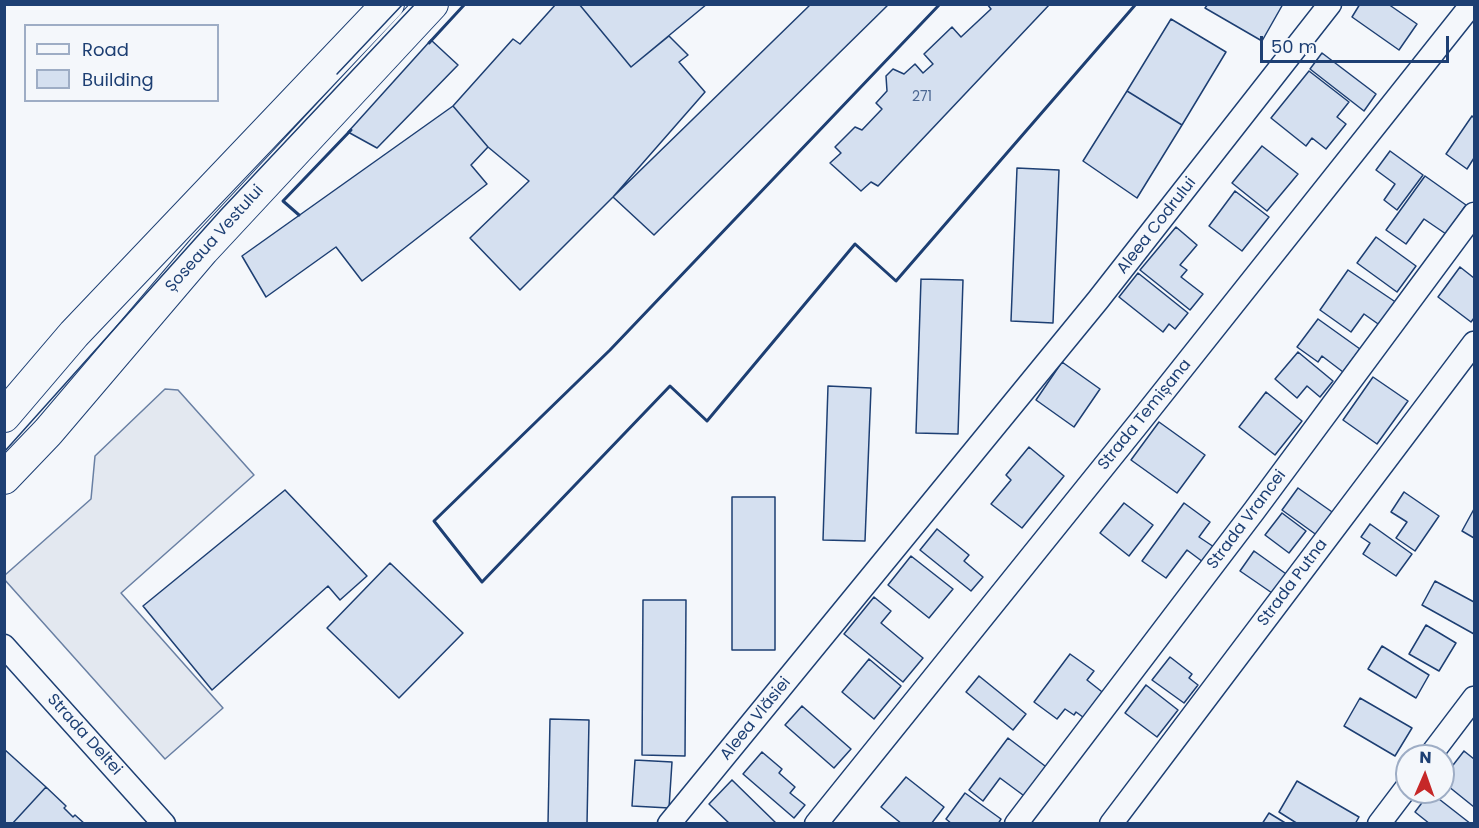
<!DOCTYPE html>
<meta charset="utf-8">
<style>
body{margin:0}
#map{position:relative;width:1479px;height:828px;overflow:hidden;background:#f4f7fb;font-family:Poppins,sans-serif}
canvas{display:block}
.frame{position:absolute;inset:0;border:6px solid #1d3f73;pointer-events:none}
.legend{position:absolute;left:24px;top:24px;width:195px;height:78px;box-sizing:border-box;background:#f4f7fb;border:2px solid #9eadc5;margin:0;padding:8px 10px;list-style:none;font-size:18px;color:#1d3f73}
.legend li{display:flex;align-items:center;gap:12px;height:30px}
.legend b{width:30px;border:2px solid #9eadc5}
.north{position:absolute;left:1395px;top:744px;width:60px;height:60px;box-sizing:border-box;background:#f4f7fb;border:2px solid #9eadc5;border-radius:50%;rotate:2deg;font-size:16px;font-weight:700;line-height:24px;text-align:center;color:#1d3f73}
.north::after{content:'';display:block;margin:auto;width:21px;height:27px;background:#c62828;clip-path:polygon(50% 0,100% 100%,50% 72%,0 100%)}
.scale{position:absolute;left:1260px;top:36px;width:189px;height:27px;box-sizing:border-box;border:3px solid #1d3f73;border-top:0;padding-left:8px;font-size:18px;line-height:21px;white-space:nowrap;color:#1d3f73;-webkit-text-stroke:4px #f4f7fb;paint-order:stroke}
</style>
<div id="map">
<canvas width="1479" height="828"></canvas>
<div class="frame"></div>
<ul class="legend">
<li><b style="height:8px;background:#f4f7fb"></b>Road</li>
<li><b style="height:16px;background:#d5e0f0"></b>Building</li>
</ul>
<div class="north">N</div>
<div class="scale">50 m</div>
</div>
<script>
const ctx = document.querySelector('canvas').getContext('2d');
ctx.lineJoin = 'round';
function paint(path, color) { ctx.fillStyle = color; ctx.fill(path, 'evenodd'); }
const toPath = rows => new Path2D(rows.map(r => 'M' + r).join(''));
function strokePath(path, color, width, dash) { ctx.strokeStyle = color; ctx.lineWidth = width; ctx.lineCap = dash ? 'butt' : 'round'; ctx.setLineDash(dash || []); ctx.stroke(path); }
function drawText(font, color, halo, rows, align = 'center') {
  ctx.font = font + ' Poppins,sans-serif'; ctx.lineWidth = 4.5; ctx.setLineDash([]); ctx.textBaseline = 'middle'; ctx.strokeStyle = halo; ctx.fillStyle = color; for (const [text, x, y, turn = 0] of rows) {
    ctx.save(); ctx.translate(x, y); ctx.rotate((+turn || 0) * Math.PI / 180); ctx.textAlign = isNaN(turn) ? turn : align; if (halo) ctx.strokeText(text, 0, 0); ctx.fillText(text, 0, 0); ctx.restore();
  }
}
const parking = toPath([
 [165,389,178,390,254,475,121,593,223,708,165,759,4,579,5,575,91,499,95,456,165,389]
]);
paint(parking, '#e3e8f0');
strokePath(parking, '#687fa3', 1.5);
const building = toPath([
 [556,4,579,4,631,67,669,36,688,55,679,62,705,92,613,197,520,290,470,238,529,181,488,147,453,106,513,39,520,44,556,4],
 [579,4,707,4,631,67,579,4],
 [811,4,889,4,654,235,613,197,811,4],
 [987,4,1050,4,878,186,871,182,861,191,830,163,841,153,835,147,855,127,862,130,882,109,876,103,887,91,886,76,893,69,904,74,915,64,923,73,933,64,924,54,952,27,961,37,991,9,987,4],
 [1208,4,1283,4,1262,41,1205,8,1208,4],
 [1360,4,1388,4,1417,24,1399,50,1352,17,1360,4],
 [1171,19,1226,52,1182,125,1127,91,1171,19],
 [431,40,458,65,377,148,348,132,431,40],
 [1322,53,1376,94,1364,111,1310,69,1322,53],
 [1309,71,1349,102,1337,117,1346,124,1326,149,1312,138,1306,146,1271,118,1309,71],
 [1127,91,1182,125,1137,198,1083,161,1127,91],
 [453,106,488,147,471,165,487,184,362,281,336,247,266,297,242,256,453,106],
 [1472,116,1474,118,1474,158,1467,169,1446,154,1472,116],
 [1262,146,1298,174,1267,211,1232,183,1262,146],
 [1390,151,1423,175,1397,210,1384,200,1395,184,1376,170,1390,151],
 [1017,168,1059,170,1053,323,1011,321,1017,168],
 [1425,176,1466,205,1446,234,1424,219,1406,244,1386,230,1425,176],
 [1235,191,1269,217,1242,251,1209,226,1235,191],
 [1176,227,1197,245,1180,265,1187,270,1181,277,1203,294,1190,310,1140,270,1176,227],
 [1376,237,1416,266,1397,292,1357,263,1376,237],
 [1460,267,1474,278,1474,318,1471,322,1438,297,1460,267],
 [1348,270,1397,303,1381,326,1364,314,1351,332,1320,310,1348,270],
 [1138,273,1188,313,1175,329,1169,324,1163,332,1119,297,1138,273],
 [921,279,963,280,958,434,916,433,921,279],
 [1318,319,1360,349,1343,372,1322,356,1318,362,1297,347,1318,319],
 [1298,352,1333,381,1320,397,1307,386,1297,398,1275,379,1298,352],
 [1062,362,1100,389,1074,427,1036,400,1062,362],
 [1373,377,1408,401,1377,444,1343,420,1373,377],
 [828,386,871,388,865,541,823,540,828,386],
 [1266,392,1302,421,1275,455,1239,427,1266,392],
 [1159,422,1205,455,1177,493,1131,460,1159,422],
 [1029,447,1064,476,1022,528,991,504,1011,480,1006,475,1029,447],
 [1298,488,1335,514,1318,536,1282,510,1298,488],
 [285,490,367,576,340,600,328,586,212,690,143,606,285,490],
 [1404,492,1439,516,1415,551,1396,538,1407,522,1391,512,1404,492],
 [732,497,775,497,775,650,732,650,732,497],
 [1124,503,1153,525,1129,556,1100,533,1124,503],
 [1184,503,1210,522,1199,537,1214,547,1203,562,1187,550,1166,578,1142,561,1184,503],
 [1474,509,1474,538,1462,531,1474,509],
 [1282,513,1306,531,1289,553,1265,535,1282,513],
 [1370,524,1412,554,1396,576,1363,554,1370,543,1361,537,1370,524],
 [937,529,969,555,964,561,983,577,971,591,920,550,937,529],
 [1254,551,1289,576,1275,595,1240,571,1254,551],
 [911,556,953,589,929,618,888,585,911,556],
 [390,563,463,633,399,698,327,628,390,563],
 [1435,581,1474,602,1474,634,1422,605,1435,581],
 [874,597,891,611,881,623,923,658,903,682,844,634,874,597],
 [643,600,686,600,685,756,642,755,643,600],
 [1426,625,1456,643,1439,671,1409,654,1426,625],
 [1382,646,1429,675,1416,698,1368,669,1382,646],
 [1070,654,1094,671,1087,680,1106,695,1087,720,1076,712,1074,715,1065,709,1057,719,1034,702,1070,654],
 [1170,657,1192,674,1189,678,1198,685,1184,703,1152,680,1170,657],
 [869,659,901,686,874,719,842,692,869,659],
 [979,676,1026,714,1013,730,966,692,979,676],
 [1146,685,1178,710,1157,737,1125,713,1146,685],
 [1360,698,1412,728,1395,756,1344,726,1360,698],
 [802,706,851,749,834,768,785,725,802,706],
 [550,719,589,720,587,824,548,824,550,719],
 [1008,738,1049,769,1027,798,1000,778,983,801,969,790,1008,738],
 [4,749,46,787,12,824,4,824,4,749],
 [1464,751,1474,759,1474,807,1443,782,1443,778,1464,751],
 [762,752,782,769,779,773,795,787,790,793,805,805,794,818,743,774,762,752],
 [635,760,672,762,669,808,632,806,635,760],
 [906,777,944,807,931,824,902,824,881,807,906,777],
 [732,780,777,824,730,824,709,804,732,780],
 [1297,781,1359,817,1355,824,1298,824,1279,812,1297,781],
 [46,787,66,806,64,808,73,817,75,815,85,824,12,824,46,787],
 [1430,792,1471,824,1430,824,1415,812,1430,792],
 [965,793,1001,819,998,824,952,824,946,819,965,793],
 [1269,813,1287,824,1262,824,1269,813]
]);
paint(building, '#d5e0f0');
strokePath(building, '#1d3f73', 1.5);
const street = toPath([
 [4,646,164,824],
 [1430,756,1474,698],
 [669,824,1098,300,1330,4],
 [816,824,1138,424,1472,4],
 [1016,824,1254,511,1474,214],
 [1111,824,1474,343],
 [1379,824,1407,787]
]);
const secondary = toPath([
 [4,416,74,334,388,4],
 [4,478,48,432,203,250,432,4]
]);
strokePath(street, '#1d3f73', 25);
strokePath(secondary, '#1d3f73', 34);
strokePath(street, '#f4f7fb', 22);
strokePath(secondary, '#f4f7fb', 32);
strokePath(toPath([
 [337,74,403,4],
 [4,452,221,210,415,4]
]), '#1d3f73', 1.5);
strokePath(toPath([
 [940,4,610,350,434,521,482,582,670,386,707,421,855,244,896,281,1136,4],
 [429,43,465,4],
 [299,215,283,201,351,130]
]), '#1d3f73', 3);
drawText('14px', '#4b6792', null, [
 ["271",922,97]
]);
drawText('16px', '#1d3f73', '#f4f7fb', [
 ["Aleea Codrului",1157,226,-52],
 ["Șoseaua Vestului",215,239,-48],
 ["Strada Temișana",1145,415,-51],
 ["Strada Vrancei",1247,520,-53],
 ["Strada Putna",1293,583,-53],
 ["Aleea Vlăsiei",756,719,-51],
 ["Strada Deltei",84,735,48]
]);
</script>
